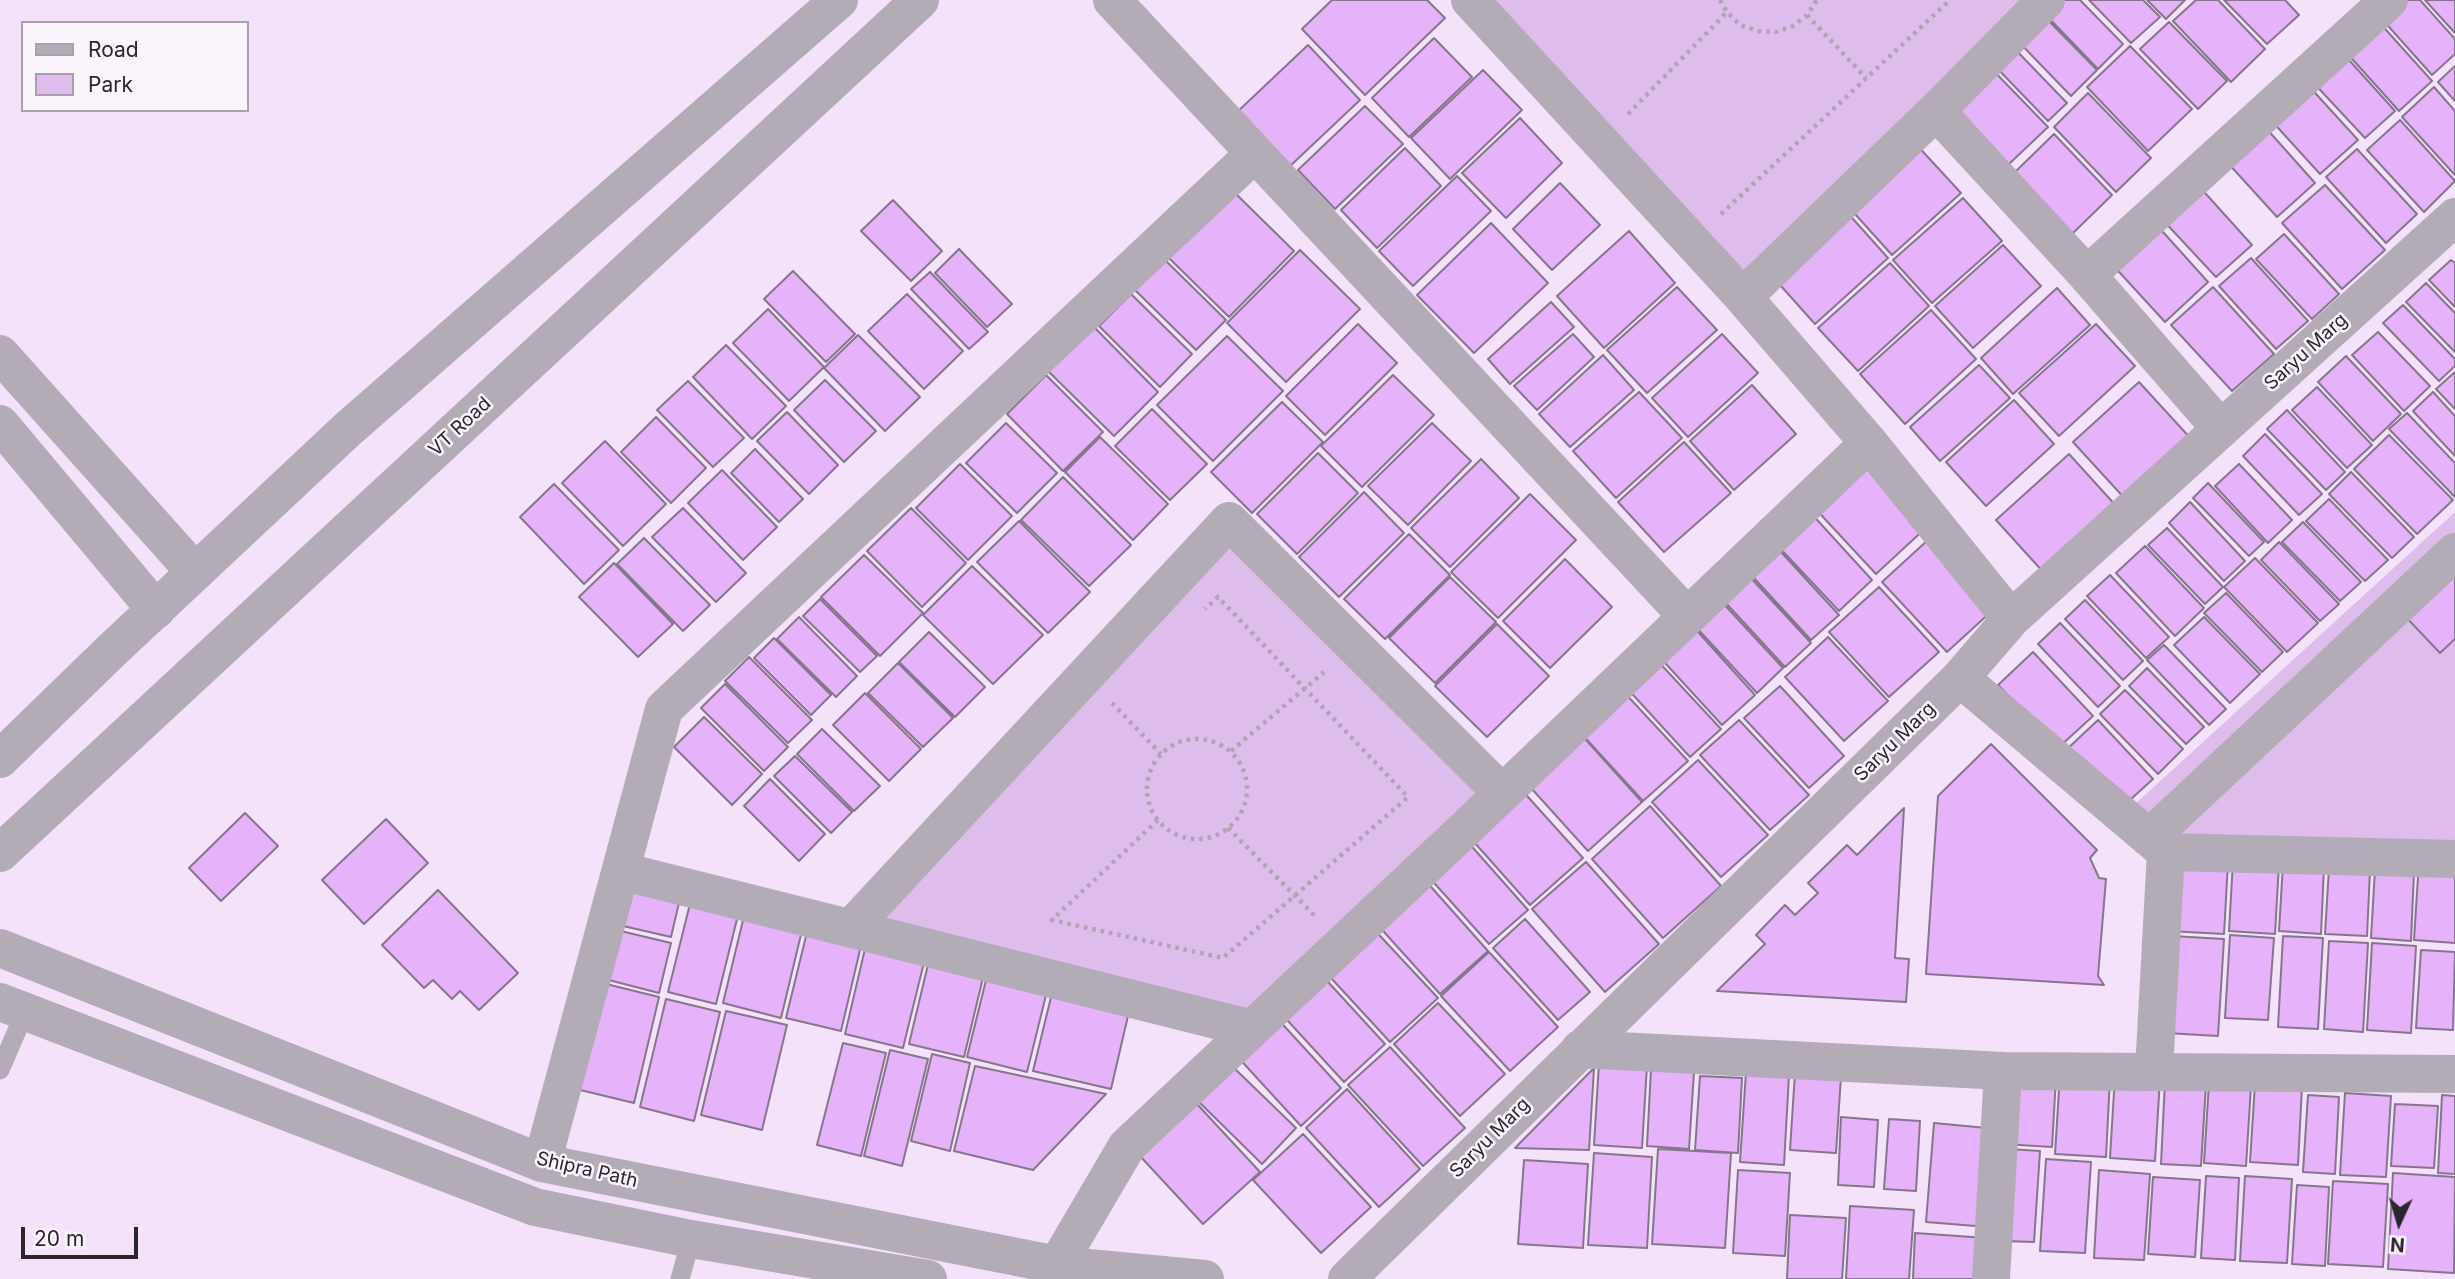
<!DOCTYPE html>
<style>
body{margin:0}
#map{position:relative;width:2455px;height:1279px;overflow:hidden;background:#f3e2fa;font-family:Inter,sans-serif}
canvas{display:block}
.legend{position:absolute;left:21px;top:21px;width:228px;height:91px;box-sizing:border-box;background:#fbf4fd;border:2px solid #a8a1aa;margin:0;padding:9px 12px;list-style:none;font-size:21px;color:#2b252d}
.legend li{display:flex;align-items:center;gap:14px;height:35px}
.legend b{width:35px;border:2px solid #a8a1aa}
.north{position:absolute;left:2364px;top:1188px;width:70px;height:70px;-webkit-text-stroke:5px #fbf4fd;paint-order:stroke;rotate:184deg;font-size:19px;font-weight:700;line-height:28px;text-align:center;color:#2b252d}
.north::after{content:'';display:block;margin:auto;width:24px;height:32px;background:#2b252d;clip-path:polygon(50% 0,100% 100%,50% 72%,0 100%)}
.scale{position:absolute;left:21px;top:1227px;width:117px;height:32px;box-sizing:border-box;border:4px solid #2b252d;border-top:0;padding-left:9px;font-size:21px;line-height:24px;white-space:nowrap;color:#2b252d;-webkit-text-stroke:5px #fbf4fd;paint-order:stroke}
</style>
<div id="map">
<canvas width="2455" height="1279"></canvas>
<ul class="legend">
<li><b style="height:9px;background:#b3acb6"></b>Road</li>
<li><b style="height:19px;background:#debceb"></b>Park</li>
</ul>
<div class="north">N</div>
<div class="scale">20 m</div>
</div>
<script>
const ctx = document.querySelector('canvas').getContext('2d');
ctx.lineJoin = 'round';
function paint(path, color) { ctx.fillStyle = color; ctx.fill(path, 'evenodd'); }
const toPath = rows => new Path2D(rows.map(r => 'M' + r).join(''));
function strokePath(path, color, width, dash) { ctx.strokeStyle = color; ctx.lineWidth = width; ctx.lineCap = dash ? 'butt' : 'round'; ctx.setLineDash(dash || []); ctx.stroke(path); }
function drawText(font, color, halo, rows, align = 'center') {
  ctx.font = font + ' Inter,sans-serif'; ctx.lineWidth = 5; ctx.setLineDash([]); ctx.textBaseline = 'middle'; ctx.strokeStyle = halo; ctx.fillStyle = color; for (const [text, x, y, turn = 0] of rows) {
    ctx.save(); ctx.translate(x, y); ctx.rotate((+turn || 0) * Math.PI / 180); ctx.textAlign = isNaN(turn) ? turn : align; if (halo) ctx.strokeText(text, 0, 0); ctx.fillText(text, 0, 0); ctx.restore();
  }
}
paint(toPath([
 [1493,0,2044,0,1743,297],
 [2455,512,2455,859,2166,852,2122,816],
 [1229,521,1502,793,1252,1029,851,928]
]), '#debceb');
const building = toPath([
 [1332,0,1427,0,1445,18,1365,95,1302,29,1332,0],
 [2052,0,2080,0,2123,44,2098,69,2041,10,2052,0],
 [2089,0,2143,0,2160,17,2131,43,2089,0],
 [2147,0,2185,0,2166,19,2147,0],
 [2196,0,2218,0,2265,49,2231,82,2173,21,2196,0],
 [2224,0,2285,0,2299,15,2267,44,2224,0],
 [2401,0,2420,0,2455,39,2455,54,2432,75,2381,18,2401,0],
 [2425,0,2455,0,2455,33,2425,0],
 [2039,11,2097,70,2071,96,2013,36,2039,11],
 [2378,21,2432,81,2399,111,2345,51,2378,21],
 [2169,22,2227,81,2198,109,2140,49,2169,22],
 [1434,38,1472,77,1409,137,1372,98,1434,38],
 [1308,45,1360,100,1288,168,1235,114,1308,45],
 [2011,45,2067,103,2048,121,1992,63,2011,45],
 [2130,46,2192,109,2148,151,2087,87,2130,46],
 [2340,50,2395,111,2365,138,2309,78,2340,50],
 [1987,64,2048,127,2008,165,1947,103,1987,64],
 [2455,66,2455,101,2438,82,2455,66],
 [1483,70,1522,110,1450,179,1411,138,1483,70],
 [2307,84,2358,140,2320,174,2269,118,2307,84],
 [2434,87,2455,111,2455,175,2402,117,2434,87],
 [2088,93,2151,158,2116,192,2054,127,2088,93],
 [1365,106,1403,144,1335,209,1298,170,1365,106],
 [1520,118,1562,163,1506,218,1462,173,1520,118],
 [2400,120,2455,181,2424,212,2367,150,2400,120],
 [2265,127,2315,183,2277,217,2227,162,2265,127],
 [2054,134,2112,195,2070,236,2011,176,2054,134],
 [1914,142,1961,193,1892,255,1846,204,1914,142],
 [1405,148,1441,186,1377,248,1341,210,1405,148],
 [2357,149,2417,214,2386,243,2326,177,2357,149],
 [1457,176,1491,211,1413,286,1379,251,1457,176],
 [1560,183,1600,225,1552,270,1513,229,1560,183],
 [2197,184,2252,245,2216,277,2160,217,2197,184],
 [2325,185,2385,250,2342,289,2282,223,2325,185],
 [1234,192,1294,251,1229,317,1169,258,1234,192],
 [1963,198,2002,241,1932,303,1893,260,1963,198],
 [893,200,942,251,911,281,861,231,893,200],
 [1845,210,1888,258,1815,324,1772,276,1845,210],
 [2154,222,2208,282,2165,322,2110,262,2154,222],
 [1491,223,1548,283,1474,353,1417,295,1491,223],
 [1629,231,1675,283,1604,348,1557,296,1629,231],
 [2284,234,2339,294,2312,319,2256,259,2284,234],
 [2003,245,2041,286,1973,348,1935,306,2003,245],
 [959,249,1012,304,987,327,935,273,959,249],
 [1300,250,1360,309,1286,382,1227,323,1300,250],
 [2251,258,2308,321,2276,349,2219,286,2251,258],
 [2451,260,2455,263,2455,307,2429,280,2451,260],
 [1166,261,1226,320,1196,350,1135,290,1166,261],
 [1890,263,1929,306,1858,371,1818,328,1890,263],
 [793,271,855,334,826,362,764,299,793,271],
 [930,272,988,332,969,349,911,289,930,272],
 [2426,283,2455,313,2455,352,2406,302,2426,283],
 [1677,287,1717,330,1647,393,1607,350,1677,287],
 [2213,287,2274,354,2232,391,2171,325,2213,287],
 [2057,288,2090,325,2013,394,1981,358,2057,288],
 [907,294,963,351,924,389,868,331,907,294],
 [1131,294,1192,354,1160,387,1099,326,1131,294],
 [1551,302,1574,327,1510,384,1488,359,1551,302],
 [2403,305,2455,359,2455,366,2439,381,2383,323,2403,305],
 [768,309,824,367,789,401,733,343,768,309],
 [1931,310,1976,359,1905,424,1860,374,1931,310],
 [1090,323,1158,392,1114,436,1045,368,1090,323],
 [1358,324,1397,363,1325,435,1286,396,1358,324],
 [2096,324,2135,366,2059,436,2019,393,2096,324],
 [2378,332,2430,386,2404,411,2352,355,2378,332],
 [1573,334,1594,357,1537,410,1514,386,1573,334],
 [1722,334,1758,373,1688,437,1652,398,1722,334],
 [858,335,920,397,885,431,824,368,858,335],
 [1227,336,1283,391,1213,461,1157,405,1227,336],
 [726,345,786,406,752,439,693,377,726,345],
 [1603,355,1634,390,1570,447,1539,414,1603,355],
 [2346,356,2401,414,2373,441,2318,382,2346,356],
 [1979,365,2010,398,1940,461,1910,427,1979,365],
 [2455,372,2455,409,2436,389,2455,372],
 [1046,375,1103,432,1063,471,1007,414,1046,375],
 [1393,375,1434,415,1362,487,1321,446,1393,375],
 [825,380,876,431,844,462,794,410,825,380],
 [688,381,744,438,713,467,657,410,688,381],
 [2139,382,2193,441,2127,501,2073,442,2139,382],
 [1752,385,1796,434,1734,490,1690,441,1752,385],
 [2317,387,2372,445,2347,468,2292,410,2317,387],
 [1639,392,1682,438,1616,498,1573,451,1639,392],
 [2433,392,2455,416,2455,456,2413,411,2433,392],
 [2014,400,2054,444,1986,506,1946,462,2014,400],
 [1282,402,1323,442,1252,513,1211,472,1282,402],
 [1152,409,1207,464,1170,500,1115,446,1152,409],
 [2287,410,2345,472,2326,490,2267,429,2287,410],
 [787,412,838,465,809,494,757,441,787,412],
 [2407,413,2455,463,2455,497,2389,429,2407,413],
 [656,417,706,468,671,503,621,452,656,417],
 [1006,423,1057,473,1017,513,966,463,1006,423],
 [1432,423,1471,461,1408,525,1368,486,1432,423],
 [2265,434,2322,494,2299,515,2243,456,2265,434],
 [2389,435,2453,500,2417,534,2354,469,2389,435],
 [1100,437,1168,504,1133,540,1065,472,1100,437],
 [605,441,666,504,623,546,562,483,605,441],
 [1684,442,1731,493,1664,552,1618,502,1684,442],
 [755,449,803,499,779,522,731,473,755,449],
 [1318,453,1358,493,1297,554,1257,514,1318,453],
 [1865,453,1930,524,1876,574,1810,503,1865,453],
 [2069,454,2118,508,2045,574,1996,520,2069,454],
 [1481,459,1519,498,1450,567,1411,528,1481,459],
 [960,464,1012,516,968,560,916,508,960,464],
 [2239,464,2292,520,2268,543,2215,486,2239,464],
 [722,470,777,527,743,560,688,503,722,470],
 [2351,472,2414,537,2392,558,2329,494,2351,472],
 [1063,477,1131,545,1089,586,1021,520,1063,477],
 [2208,483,2264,542,2249,556,2193,498,2208,483],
 [554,484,619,550,584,584,520,517,554,484],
 [1364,492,1404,533,1339,597,1299,557,1364,492],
 [1530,494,1576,540,1498,618,1451,572,1530,494],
 [2329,499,2388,560,2365,581,2306,521,2329,499],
 [2190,502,2245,561,2224,581,2169,523,2190,502],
 [683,508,746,573,716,602,652,537,683,508],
 [911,508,966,563,922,607,867,551,911,508],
 [1809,511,1872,580,1839,611,1775,543,1809,511],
 [1019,521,1090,592,1048,633,977,562,1019,521],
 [2303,522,2361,582,2340,601,2282,542,2303,522],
 [2167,528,2223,587,2205,604,2148,545,2167,528],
 [1409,534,1450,575,1385,639,1344,599,1409,534],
 [644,538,710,605,683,631,617,564,644,538],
 [1929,539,1994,609,1947,652,1882,582,1929,539],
 [2279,542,2339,604,2320,621,2261,560,2279,542],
 [2145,546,2204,608,2175,636,2116,573,2145,546],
 [1781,552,1839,615,1811,640,1753,577,1781,552],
 [864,555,923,613,880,656,821,597,864,555],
 [2255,558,2318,623,2287,652,2224,587,2255,558],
 [1565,559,1612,607,1550,668,1503,621,1565,559],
 [614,563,673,624,638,657,579,597,614,563],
 [2455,565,2455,639,2440,653,2403,614,2455,565],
 [972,566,1043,635,993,684,923,615,972,566],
 [2110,575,2169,637,2146,658,2087,596,2110,575],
 [1450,577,1496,622,1435,683,1389,638,1450,577],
 [1750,577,1811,643,1785,667,1724,601,1750,577],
 [1879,587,1939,652,1889,697,1829,632,1879,587],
 [2226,593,2283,652,2262,672,2204,613,2226,593],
 [820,599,877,656,860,672,803,616,820,599],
 [1720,600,1783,668,1757,693,1694,625,1720,600],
 [2085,600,2143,661,2123,680,2065,619,2085,600],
 [799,617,857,676,836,697,777,639,799,617],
 [2204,617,2260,674,2230,703,2174,645,2204,617],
 [1689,622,1755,695,1722,725,1655,652,1689,622],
 [2060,623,2120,686,2098,707,2038,644,2060,623],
 [1497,624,1549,676,1487,737,1435,686,1497,624],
 [929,632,985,687,955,717,899,662,929,632],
 [1828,637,1888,701,1844,741,1785,677,1828,637],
 [774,638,831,695,811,715,754,658,774,638],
 [2164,645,2226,709,2209,725,2147,660,2164,645],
 [2033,652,2093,716,2058,748,1998,685,2033,652],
 [749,657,812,720,788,743,725,681,749,657],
 [1654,657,1721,729,1690,757,1624,685,1654,657],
 [898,663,953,718,923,747,868,693,898,663],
 [2147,668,2204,727,2186,744,2129,686,2147,668],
 [725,684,788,747,764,771,701,708,725,684],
 [1780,686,1844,756,1809,788,1744,718,1780,686],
 [1622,690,1688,761,1643,801,1578,730,1622,690],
 [2125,690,2183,749,2158,774,2100,714,2125,690],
 [865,693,921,749,889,781,833,725,865,693],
 [704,717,762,774,732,805,674,747,704,717],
 [1739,720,1809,795,1770,830,1700,755,1739,720],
 [2098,720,2153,779,2119,810,2064,752,2098,720],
 [822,729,880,786,854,811,797,754,822,729],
 [1577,730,1642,802,1588,851,1522,778,1577,730],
 [1991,744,2097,850,2090,858,2099,878,2106,879,2098,976,2104,985,1926,974,1938,796,1991,744],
 [795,756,852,812,831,833,774,776,795,756],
 [1698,760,1768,835,1721,877,1652,802,1698,760],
 [770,779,825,834,799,861,744,806,770,779],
 [1519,787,1583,858,1530,905,1466,833,1519,787],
 [1650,806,1721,886,1663,938,1592,859,1650,806],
 [1904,808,1895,958,1909,959,1906,1002,1717,991,1765,944,1756,935,1785,905,1795,915,1818,893,1808,883,1847,845,1857,855,1904,808],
 [245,813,278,846,221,901,189,868,245,813],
 [386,819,428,863,364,924,322,880,386,819],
 [1467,841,1528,910,1489,944,1427,875,1467,841],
 [2173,860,2228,863,2224,934,2169,931,2173,860],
 [2233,861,2279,864,2275,934,2229,931,2233,861],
 [2419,861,2455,863,2455,943,2414,940,2419,861],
 [1586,862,1659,944,1605,992,1532,909,1586,862],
 [2283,864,2324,867,2321,934,2279,931,2283,864],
 [2329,868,2370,870,2367,936,2325,934,2329,868],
 [2375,870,2414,872,2411,941,2371,938,2375,870],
 [622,876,682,890,671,937,610,923,622,876],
 [1424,879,1488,951,1440,994,1375,922,1424,879],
 [438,890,518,973,479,1010,460,991,452,999,433,980,424,988,382,945,438,890],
 [691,900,739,911,716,1004,668,992,691,900],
 [746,908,804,922,781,1018,723,1003,746,908],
 [1525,919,1590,992,1558,1020,1493,948,1525,919],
 [1368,923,1438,998,1390,1042,1320,966,1368,923],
 [809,924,863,937,841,1031,786,1018,809,924],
 [608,928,671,943,659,993,597,977,608,928],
 [2230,935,2274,938,2268,1020,2225,1018,2230,935],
 [868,936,927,950,903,1048,845,1034,868,936],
 [2172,936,2224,939,2218,1036,2166,1033,2172,936],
 [2283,936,2323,938,2318,1029,2278,1027,2283,936],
 [2329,941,2368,943,2363,1032,2324,1029,2329,941],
 [2372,943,2416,946,2411,1033,2367,1030,2372,943],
 [2421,950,2455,952,2453,1030,2416,1028,2421,950],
 [931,952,986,965,964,1057,909,1044,931,952],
 [1489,952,1558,1027,1510,1071,1441,996,1489,952],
 [989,968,1049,983,1027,1072,967,1057,989,968],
 [1318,971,1385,1044,1344,1082,1277,1009,1318,971],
 [598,982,659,997,634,1103,572,1088,598,982],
 [1054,985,1131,1003,1111,1089,1033,1071,1054,985],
 [666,999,720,1012,694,1121,640,1107,666,999],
 [1438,1003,1505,1074,1460,1116,1394,1044,1438,1003],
 [726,1011,787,1025,762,1130,701,1115,726,1011],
 [1275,1016,1341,1088,1301,1126,1235,1054,1275,1016],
 [843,1043,886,1053,861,1156,817,1145,843,1043],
 [1390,1047,1465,1128,1423,1166,1348,1085,1390,1047],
 [890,1050,928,1059,902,1166,864,1156,890,1050],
 [932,1054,970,1063,950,1151,911,1141,932,1054],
 [1599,1063,1647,1065,1642,1148,1594,1145,1599,1063],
 [975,1066,1106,1094,1033,1170,954,1151,975,1066],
 [1233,1067,1296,1128,1262,1164,1199,1102,1233,1067],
 [1594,1068,1589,1150,1515,1148,1594,1068],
 [1651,1069,1694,1072,1689,1149,1647,1146,1651,1069],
 [1746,1072,1789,1075,1784,1165,1740,1162,1746,1072],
 [1795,1073,1841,1076,1836,1153,1790,1150,1795,1073],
 [2060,1074,2110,1077,2106,1157,2055,1154,2060,1074],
 [2009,1075,2056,1078,2052,1147,2004,1144,2009,1075],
 [1700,1076,1742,1078,1738,1153,1695,1150,1700,1076],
 [2115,1076,2160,1079,2155,1161,2110,1158,2115,1076],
 [2165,1081,2206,1084,2201,1166,2161,1164,2165,1081],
 [2209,1083,2251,1086,2246,1166,2204,1163,2209,1083],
 [2255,1084,2302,1086,2298,1165,2250,1162,2255,1084],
 [1347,1089,1420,1169,1379,1207,1306,1128,1347,1089],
 [2345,1093,2391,1096,2386,1177,2340,1175,2345,1093],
 [2308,1095,2339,1097,2335,1174,2303,1172,2308,1095],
 [2442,1095,2455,1096,2455,1174,2438,1173,2442,1095],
 [1197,1104,1260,1172,1203,1224,1140,1156,1197,1104],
 [2395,1104,2438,1106,2434,1168,2391,1166,2395,1104],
 [1841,1117,1878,1120,1874,1187,1838,1185,1841,1117],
 [1889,1119,1920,1121,1916,1191,1884,1189,1889,1119],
 [1934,1123,1997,1129,1988,1227,1926,1222,1934,1123],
 [1303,1134,1371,1207,1321,1253,1253,1180,1303,1134],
 [1658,1149,1731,1153,1725,1248,1652,1244,1658,1149],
 [2009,1149,2040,1151,2034,1242,2003,1241,2009,1149],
 [1594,1153,1652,1157,1647,1248,1588,1245,1594,1153],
 [2046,1159,2091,1162,2085,1253,2040,1251,2046,1159],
 [1524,1160,1588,1164,1583,1248,1518,1244,1524,1160],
 [1738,1170,1790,1173,1785,1256,1733,1253,1738,1170],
 [2099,1170,2150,1174,2144,1260,2094,1258,2099,1170],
 [2393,1173,2455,1177,2454,1273,2388,1269,2393,1173],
 [2206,1176,2239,1178,2235,1260,2201,1258,2206,1176],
 [2245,1176,2292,1179,2287,1263,2240,1261,2245,1176],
 [2153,1177,2200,1180,2195,1257,2148,1254,2153,1177],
 [2333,1181,2388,1184,2383,1267,2328,1264,2333,1181],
 [2297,1185,2329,1187,2325,1266,2292,1264,2297,1185],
 [1850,1206,1914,1210,1909,1279,1846,1279,1850,1206],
 [1790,1215,1846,1218,1842,1279,1787,1279,1790,1215],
 [1915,1233,1986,1238,1983,1279,1913,1279,1915,1233]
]);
paint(building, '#e6b2fa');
strokePath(building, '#86768b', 2);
strokePath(toPath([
 [1720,0,1727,12,1740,25,1758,31,1776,32,1793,26,1807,15,1817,0],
 [1807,15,1866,78],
 [1628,114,1727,12],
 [1721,214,1950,0],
 [1112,703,1161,754],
 '1147 789a50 50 0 1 1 100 0a50 50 0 1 1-100 0Z',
 [1231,751,1324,672],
 [1158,820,1052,920,1223,958,1408,797,1218,597,1205,609],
 [1228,828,1315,916]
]), '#b0a3b6', 4.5, [3.5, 5]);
strokePath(toPath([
 [0,1070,25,1012],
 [680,1279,691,1239]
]), '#b3acb6', 19);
strokePath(toPath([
 [1112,0,1687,616],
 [1470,0,1743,297,1869,443,2011,619],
 [1936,111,2087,275,2221,429],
 [2087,275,2389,0],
 [1743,297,1936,111,2046,0],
 [0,354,195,572],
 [0,424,156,610],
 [1960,678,2166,852],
 [2149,838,2455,552],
 [621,871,1252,1029],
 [851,928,1229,521,1502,793],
 [1580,1049,2003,1071,2455,1074],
 [2154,1071,2166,852,2455,859],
 [542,1163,664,709,1254,154],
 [1057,1265,1127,1146,1465,829,1869,443],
 [1347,1279,1960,678,2011,619,2455,217],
 [1991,1279,2003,1071]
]), '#b3acb6', 38);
strokePath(toPath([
 [0,759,110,652,348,429,839,0],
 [0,853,920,0],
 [0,948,542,1163,1057,1265,1205,1279],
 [0,1002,535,1207,691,1239,928,1279]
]), '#b3acb6', 38);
drawText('19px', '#2b252d', '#fbf4fd', [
 ["Saryu Marg",2306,352,-42],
 ["VT Road",460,427,-43],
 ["Saryu Marg",1895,742,-44],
 ["Saryu Marg",1490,1138,-45],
 ["Shipra Path",587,1170,13]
]);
</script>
